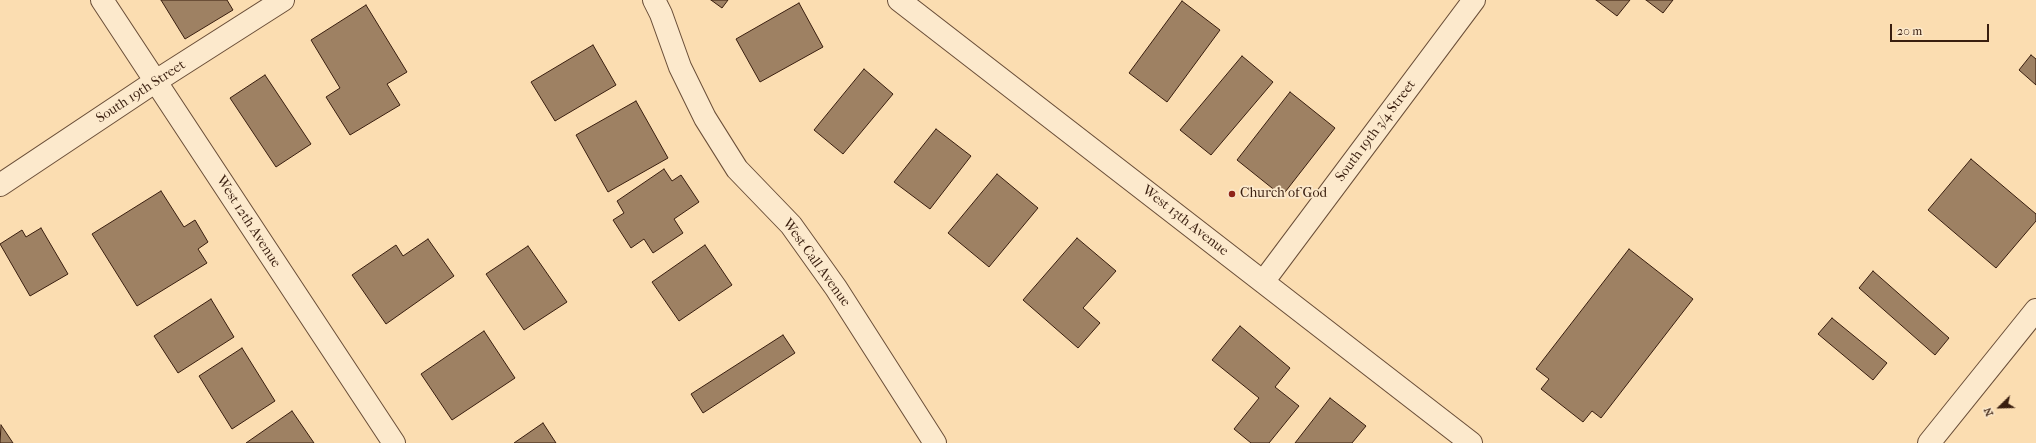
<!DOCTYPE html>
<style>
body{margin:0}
#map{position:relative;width:2036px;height:443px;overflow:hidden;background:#fbddb1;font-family:"IM FELL French Canon",serif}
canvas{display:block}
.north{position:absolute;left:1980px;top:387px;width:40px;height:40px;-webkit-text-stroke:3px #fce9cc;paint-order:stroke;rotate:247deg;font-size:11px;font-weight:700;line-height:16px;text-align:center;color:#391e0f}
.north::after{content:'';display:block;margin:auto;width:14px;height:18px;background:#391e0f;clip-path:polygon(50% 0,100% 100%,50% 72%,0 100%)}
.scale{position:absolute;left:1890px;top:24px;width:99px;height:18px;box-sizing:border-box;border:2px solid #391e0f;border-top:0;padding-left:5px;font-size:12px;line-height:14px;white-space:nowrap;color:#391e0f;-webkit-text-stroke:3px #fce9cc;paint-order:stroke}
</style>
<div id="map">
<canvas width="2036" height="443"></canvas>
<div class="north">N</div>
<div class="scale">20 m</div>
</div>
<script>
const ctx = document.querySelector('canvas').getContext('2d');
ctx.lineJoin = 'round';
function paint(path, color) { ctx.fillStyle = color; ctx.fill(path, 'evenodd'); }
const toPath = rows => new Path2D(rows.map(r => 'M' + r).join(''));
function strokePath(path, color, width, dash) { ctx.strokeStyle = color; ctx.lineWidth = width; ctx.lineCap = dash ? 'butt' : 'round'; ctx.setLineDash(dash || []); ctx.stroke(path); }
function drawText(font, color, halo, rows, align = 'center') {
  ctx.font = font + ' "IM FELL French Canon",serif'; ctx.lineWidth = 3.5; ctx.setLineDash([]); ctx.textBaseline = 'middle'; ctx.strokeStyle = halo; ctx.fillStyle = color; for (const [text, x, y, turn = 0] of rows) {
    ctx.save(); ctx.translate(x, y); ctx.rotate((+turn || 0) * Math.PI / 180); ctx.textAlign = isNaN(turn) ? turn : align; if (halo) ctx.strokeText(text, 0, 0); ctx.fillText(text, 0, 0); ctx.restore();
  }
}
const building = toPath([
 [161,0,227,0,233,10,185,39,161,0],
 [711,0,728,0,722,8,711,0],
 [1596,0,1630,0,1617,16,1596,0],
 [1646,0,1673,0,1663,13,1646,0],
 [1182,1,1220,30,1167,102,1129,73,1182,1],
 [799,3,823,47,760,82,736,39,799,3],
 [366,5,407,72,387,84,400,105,350,135,326,97,340,88,311,40,366,5],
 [593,45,616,85,555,121,531,82,593,45],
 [2031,55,2036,59,2036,85,2019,70,2031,55],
 [1242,56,1273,82,1211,155,1180,130,1242,56],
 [864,69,893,94,843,154,814,130,864,69],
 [265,75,311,144,276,167,230,98,265,75],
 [1290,92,1335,128,1282,196,1237,160,1290,92],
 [636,101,668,158,608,192,576,135,636,101],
 [936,129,971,156,930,209,894,182,936,129],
 [1971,159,2036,214,2036,221,1996,268,1928,210,1971,159],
 [664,169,672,181,681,175,699,202,674,219,683,233,653,253,644,239,631,248,613,220,624,213,617,201,664,169],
 [997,174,1038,208,989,267,948,233,997,174],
 [161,191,184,227,195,220,208,242,198,249,207,263,137,306,92,234,161,191],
 [41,228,68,274,30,296,0,244,22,230,26,237,41,228],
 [1077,238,1116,271,1083,308,1100,323,1078,348,1023,300,1077,238],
 [428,239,454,276,386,324,352,275,396,245,403,256,428,239],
 [705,245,732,285,679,321,652,282,705,245],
 [528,246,567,302,524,330,486,274,528,246],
 [1629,249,1693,299,1601,418,1592,411,1583,422,1541,389,1549,379,1536,369,1629,249],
 [1873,271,1949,338,1935,355,1859,288,1873,271],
 [211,299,234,337,178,373,154,336,211,299],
 [1832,318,1887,363,1873,380,1818,334,1832,318],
 [1240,326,1290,368,1275,387,1299,406,1269,443,1251,443,1234,429,1259,398,1212,360,1240,326],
 [484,331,515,378,452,420,421,374,484,331],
 [783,335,795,353,703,413,691,394,783,335],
 [242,348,275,401,232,429,199,376,242,348],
 [1330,398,1366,426,1352,443,1295,443,1330,398],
 [292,411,314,443,246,443,292,411],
 [543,423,556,443,514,443,543,423],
 [1,425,13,443,0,443,1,425]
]);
paint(building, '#9e8163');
strokePath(building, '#391e0f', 1);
const minor = toPath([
 [102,0,394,443],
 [654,0,661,14,680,67,705,118,737,169,791,225,836,288,935,443],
 [899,0,1471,443],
 [0,185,156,81,283,0],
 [1263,282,1474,0],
 [1929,443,2036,310]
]);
strokePath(minor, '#6a4e38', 24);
strokePath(minor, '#fce9cc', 22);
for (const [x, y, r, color] of [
 [1232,194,4,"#8f2418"]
]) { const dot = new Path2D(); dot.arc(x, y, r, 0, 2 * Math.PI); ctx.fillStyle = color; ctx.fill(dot); strokePath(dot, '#fce9cc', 1.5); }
drawText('14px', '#391e0f', '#fce9cc', [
 ["South 19th Street",141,92,-33],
 ["South 19th 3/4 Street",1376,131,-53],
 ["West 13th Avenue",1185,221,38],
 ["West 12th Avenue",248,222,57],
 ["West Call Avenue",816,263,54]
]);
drawText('14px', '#391e0f', '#fce9cc', [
 ["Church of God",1240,194]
], 'left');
</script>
